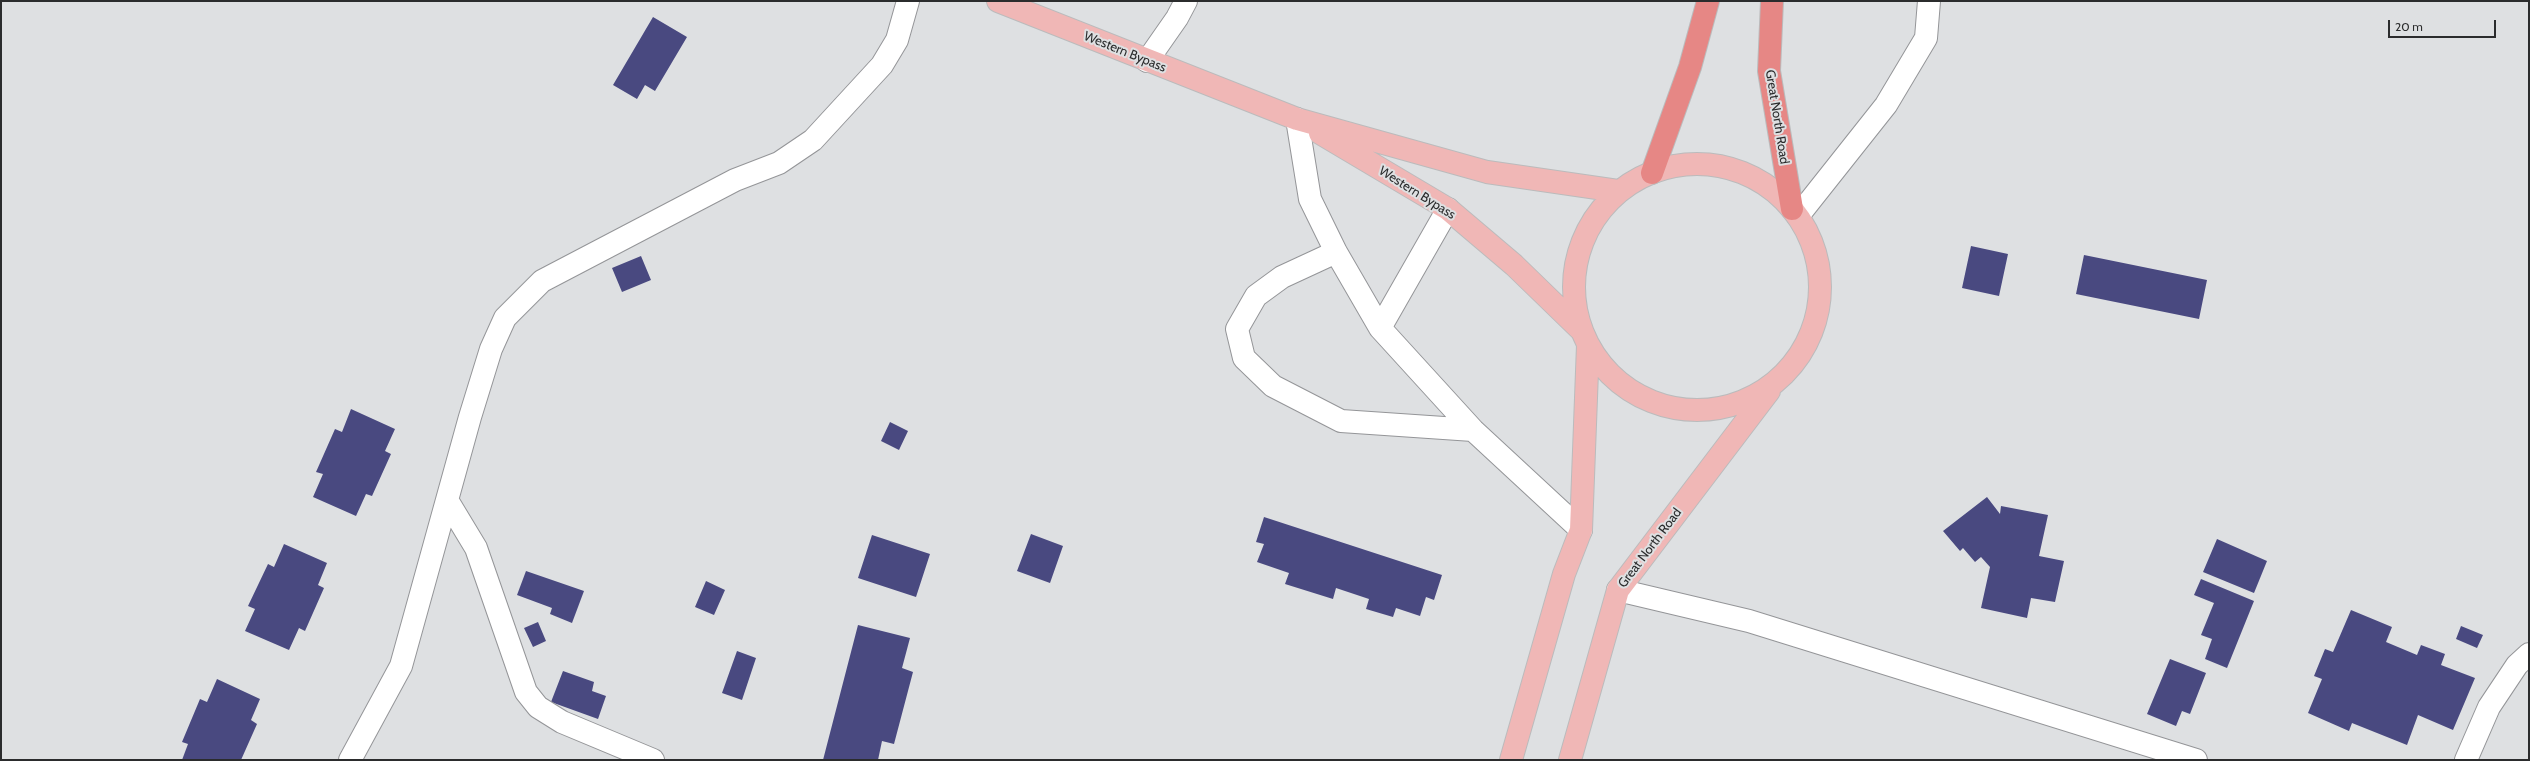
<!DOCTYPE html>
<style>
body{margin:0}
#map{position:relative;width:2530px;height:761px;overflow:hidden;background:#dee0e2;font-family:Cabin,sans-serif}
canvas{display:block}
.frame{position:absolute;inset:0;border:2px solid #2b2c2d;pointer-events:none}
.scale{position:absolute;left:2388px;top:20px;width:108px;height:18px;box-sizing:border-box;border:2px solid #2b2c2d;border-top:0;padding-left:5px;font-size:12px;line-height:14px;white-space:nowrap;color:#2b2c2d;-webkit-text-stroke:3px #dee0e2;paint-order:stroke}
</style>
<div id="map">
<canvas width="2530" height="761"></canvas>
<div class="frame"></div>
<div class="scale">20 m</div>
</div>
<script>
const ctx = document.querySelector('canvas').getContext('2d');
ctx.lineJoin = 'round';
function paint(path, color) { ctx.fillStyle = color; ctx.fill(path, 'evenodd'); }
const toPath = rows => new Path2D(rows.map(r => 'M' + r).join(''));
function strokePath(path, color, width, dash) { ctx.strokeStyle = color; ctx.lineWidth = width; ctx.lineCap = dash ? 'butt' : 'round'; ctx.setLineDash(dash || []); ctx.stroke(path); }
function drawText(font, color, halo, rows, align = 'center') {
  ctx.font = font + ' Cabin,sans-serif'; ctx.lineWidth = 4; ctx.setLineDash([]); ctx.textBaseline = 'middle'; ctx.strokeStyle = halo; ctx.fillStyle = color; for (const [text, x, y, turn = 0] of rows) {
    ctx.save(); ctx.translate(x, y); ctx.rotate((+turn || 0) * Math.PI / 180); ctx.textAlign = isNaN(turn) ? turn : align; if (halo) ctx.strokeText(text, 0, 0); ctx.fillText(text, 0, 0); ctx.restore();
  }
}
paint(toPath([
 [653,17,687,37,655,91,645,85,637,99,613,85],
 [1971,246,2008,254,1999,296,1962,288],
 [2084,255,2207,280,2199,319,2076,294],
 [641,256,651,280,622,292,612,268],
 [351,409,395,429,385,451,391,454,372,496,366,494,356,516,313,497,323,474,316,472,335,429,342,432],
 [890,422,908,431,899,450,881,441],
 [1987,497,2000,514,2001,506,2048,515,2039,556,2064,561,2055,602,2031,598,2027,618,1981,608,1990,567,1981,557,1975,562,1963,548,1960,551,1943,531],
 [1264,517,1442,575,1434,600,1426,597,1420,616,1396,608,1393,617,1366,609,1369,599,1336,588,1333,599,1285,584,1289,573,1257,562,1264,544,1256,542],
 [1031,534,1063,546,1050,583,1017,571],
 [872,535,930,554,916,597,858,578],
 [2217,539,2267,561,2254,593,2203,572],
 [284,544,327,563,318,585,324,588,305,631,299,628,289,650,245,631,255,609,248,606,268,564,274,567],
 [526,571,584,591,572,623,550,614,552,608,517,595],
 [2201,579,2254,601,2227,668,2205,659,2212,639,2201,635,2214,603,2194,595],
 [706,581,725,590,714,615,695,607],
 [2351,610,2392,627,2386,642,2417,655,2421,645,2445,654,2441,665,2475,678,2453,730,2418,715,2407,745,2352,723,2349,731,2308,713,2322,679,2314,676,2325,649,2333,652],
 [538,622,546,641,533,647,524,628],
 [858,625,910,638,902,668,913,672,894,744,882,741,878,760,823,760],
 [2461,626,2483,635,2477,648,2456,639],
 [737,651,756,658,742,700,722,693],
 [2170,659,2206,673,2190,714,2182,711,2176,726,2147,714],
 [563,671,594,682,592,691,606,696,598,719,551,702],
 [217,679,260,699,251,720,257,724,241,760,182,760,188,744,182,742,200,699,207,702]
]), '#494980');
const minor = toPath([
 [1147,61,1177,18,1186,1],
 [1297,119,1310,199,1336,252,1380,328],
 [1448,209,1380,328,1473,430,1581,530],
 [1798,216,1886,105,1926,38,1929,1],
 [1336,252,1282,277,1256,296,1237,329,1244,358,1273,386,1341,421,1473,430],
 [447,500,476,548,526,692,538,707,562,722,653,760],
 [1618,590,1749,621,2196,760],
 [350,760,401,666,470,417,491,349,505,318,542,281,735,180,779,163,813,140,882,65,897,40,908,1],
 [2466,760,2489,707,2517,665,2529,654]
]);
const major = toPath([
 [998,1,1297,119,1487,172,1618,191],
 [1320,133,1448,209,1514,265,1580,329],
 '1574 287a123 123 0 1 1 246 0a123 123 0 1 1-246 0Z',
 [1511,760,1564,574,1581,530,1588,345],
 [1570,760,1618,590,1769,391]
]);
const highway = toPath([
 [1772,1,1769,71,1792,209],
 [1652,173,1690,67,1708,1]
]);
strokePath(minor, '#949598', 24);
strokePath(major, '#bbbbbc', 24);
strokePath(highway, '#bbbbbc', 24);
strokePath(minor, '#fff', 22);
strokePath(major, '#f0b7b6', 22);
strokePath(highway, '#e68785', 22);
drawText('13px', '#2b2c2d', '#dee0e2', [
 ["Western Bypass",1125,52,22],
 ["Great North Road",1777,117,81],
 ["Western Bypass",1417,193,32],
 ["Great North Road",1650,548,-53]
]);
</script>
